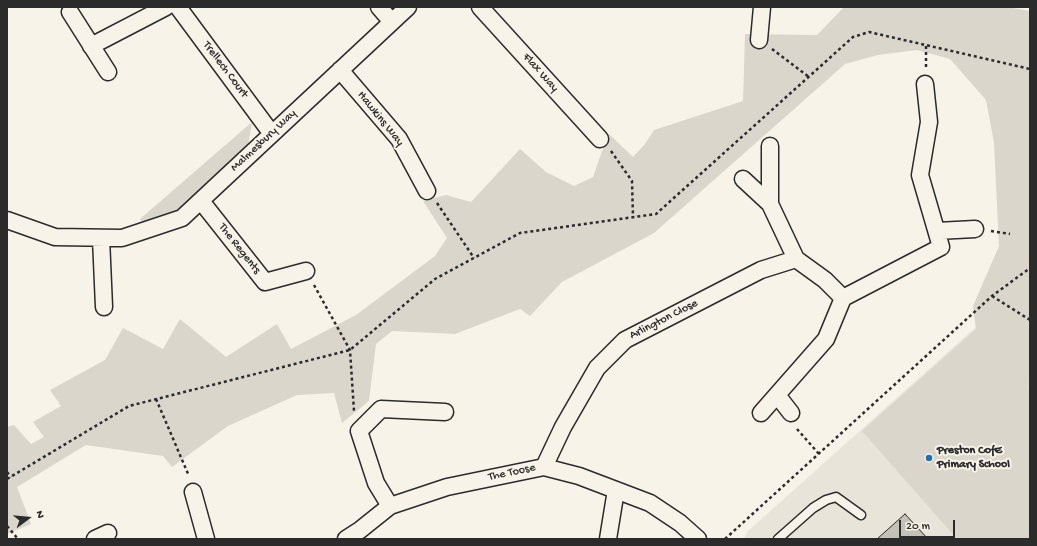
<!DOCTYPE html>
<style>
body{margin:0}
#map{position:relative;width:1037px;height:546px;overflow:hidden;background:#f7f3e8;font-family:"Gochi Hand",sans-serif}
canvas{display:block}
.frame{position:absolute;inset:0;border:8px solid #2b2b2b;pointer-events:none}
.north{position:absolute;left:8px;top:498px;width:40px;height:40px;-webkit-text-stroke:3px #f7f3e8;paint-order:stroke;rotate:74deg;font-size:11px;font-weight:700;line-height:16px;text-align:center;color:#2b2b2b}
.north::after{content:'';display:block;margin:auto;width:14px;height:18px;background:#2b2b2b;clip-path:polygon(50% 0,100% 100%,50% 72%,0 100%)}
.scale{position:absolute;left:899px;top:520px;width:56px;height:18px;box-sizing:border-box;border:2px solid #2b2b2b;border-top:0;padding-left:5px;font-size:12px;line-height:14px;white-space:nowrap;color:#2b2b2b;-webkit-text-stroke:3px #f7f3e8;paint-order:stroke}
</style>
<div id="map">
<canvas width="1037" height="546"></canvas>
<div class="frame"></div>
<div class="north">N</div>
<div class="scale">20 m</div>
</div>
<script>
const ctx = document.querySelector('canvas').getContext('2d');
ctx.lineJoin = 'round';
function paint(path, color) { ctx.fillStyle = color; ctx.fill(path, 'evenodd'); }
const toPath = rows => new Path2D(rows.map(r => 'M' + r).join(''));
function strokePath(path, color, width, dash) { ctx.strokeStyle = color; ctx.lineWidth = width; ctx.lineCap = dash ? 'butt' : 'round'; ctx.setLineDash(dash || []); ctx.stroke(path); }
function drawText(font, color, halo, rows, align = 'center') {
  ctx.font = font + ' "Gochi Hand",sans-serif'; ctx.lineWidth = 4; ctx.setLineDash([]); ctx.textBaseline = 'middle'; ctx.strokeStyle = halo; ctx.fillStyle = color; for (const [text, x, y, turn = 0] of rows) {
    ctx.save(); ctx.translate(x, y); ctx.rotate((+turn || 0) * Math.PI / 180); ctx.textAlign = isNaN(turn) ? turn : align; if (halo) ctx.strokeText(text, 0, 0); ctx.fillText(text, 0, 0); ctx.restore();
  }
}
paint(toPath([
 [977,326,1030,386,1030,539,744,539,748,531]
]), '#e8e4da');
paint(toPath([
 [844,7,1008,7,1030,11,1030,389,1023,382,1030,390,1030,539,957,539,862,431,976,329,973,306,999,246,994,143,986,100,950,59,917,50,878,55,845,64,654,233,562,282,530,316,520,309,455,334,392,331,376,344,369,401,342,423,334,393,297,395,228,426,172,467,163,456,86,445,17,487,31,524,7,534,7,427,14,425,31,444,44,437,33,422,61,406,50,390,105,360,123,328,163,349,180,319,226,357,277,324,291,349,356,315,435,256,447,238,423,201,446,195,471,202,520,149,546,172,574,186,593,177,601,154,609,134,633,157,645,144,654,130,743,101,745,34,817,35],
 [252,122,248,146,212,185,177,210,142,222,140,219]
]), '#dad6cc');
const building = toPath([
 [905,514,928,539,877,539,905,514]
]);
paint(building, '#c4c1b9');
strokePath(building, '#2b2b2b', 1);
const service = toPath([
 [778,539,813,508,826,500,836,497,861,515]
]);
const minor = toPath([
 [178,7,272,134],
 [379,7,392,22],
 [480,7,600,139],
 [70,12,108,72],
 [759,40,762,7],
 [91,46,166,7],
 [340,70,399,139,427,191],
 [770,146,770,204],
 [743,179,770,204,796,259],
 [201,201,265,282,306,271],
 [7,220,55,237,122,238,182,218,408,7],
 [937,231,975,229],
 [101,238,104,307],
 [777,395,791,413],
 [761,413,826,339,843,298],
 [544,467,563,427,597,368,625,340,761,270,796,259,825,280,843,298,941,247,920,175,929,122,925,84],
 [193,492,206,539],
 [390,506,376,483,359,431,381,409,445,412],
 [95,539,108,533],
 [346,539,360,530,390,506,447,487,544,467,579,476,650,503,680,523,698,539],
 [608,539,616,490]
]);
strokePath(service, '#2b2b2b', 11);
strokePath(minor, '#2b2b2b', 19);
strokePath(toPath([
 [772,49,809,77],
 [926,67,926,45],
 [611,151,632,181,633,217],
 [437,203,474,258],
 [991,231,1010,234],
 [314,285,350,350,354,411],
 [992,296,1030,320],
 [156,399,189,476],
 [797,429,819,454],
 [7,472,11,477],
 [7,479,129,406,350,350,435,279,520,233,656,214,853,37,869,32,1030,69],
 [7,526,18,539],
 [725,539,992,296,1030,268]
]), '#2b2b2b', 2.5, [3, 3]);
strokePath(service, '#f7f3e8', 8);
strokePath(minor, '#f7f3e8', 16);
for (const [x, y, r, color] of [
 [929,458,4,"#1f6fb2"]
]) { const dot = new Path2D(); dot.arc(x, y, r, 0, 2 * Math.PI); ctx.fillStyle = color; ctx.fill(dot); strokePath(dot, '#f7f3e8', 1.5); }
drawText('12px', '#2b2b2b', '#f7f3e8', [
 ["Trellech Court",225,70,53],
 ["Flax Way",540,73,48],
 ["Hawkins Way",380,119,51],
 ["Malmesbury Way",264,141,-43],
 ["The Regents",239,249,52],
 ["Arlington Close",664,320,-27],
 ["The Toose",512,473,-12]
]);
drawText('bold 12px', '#2b2b2b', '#f7f3e8', [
 ["Preston CofE",937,451],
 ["Primary School",937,465]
], 'left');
</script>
